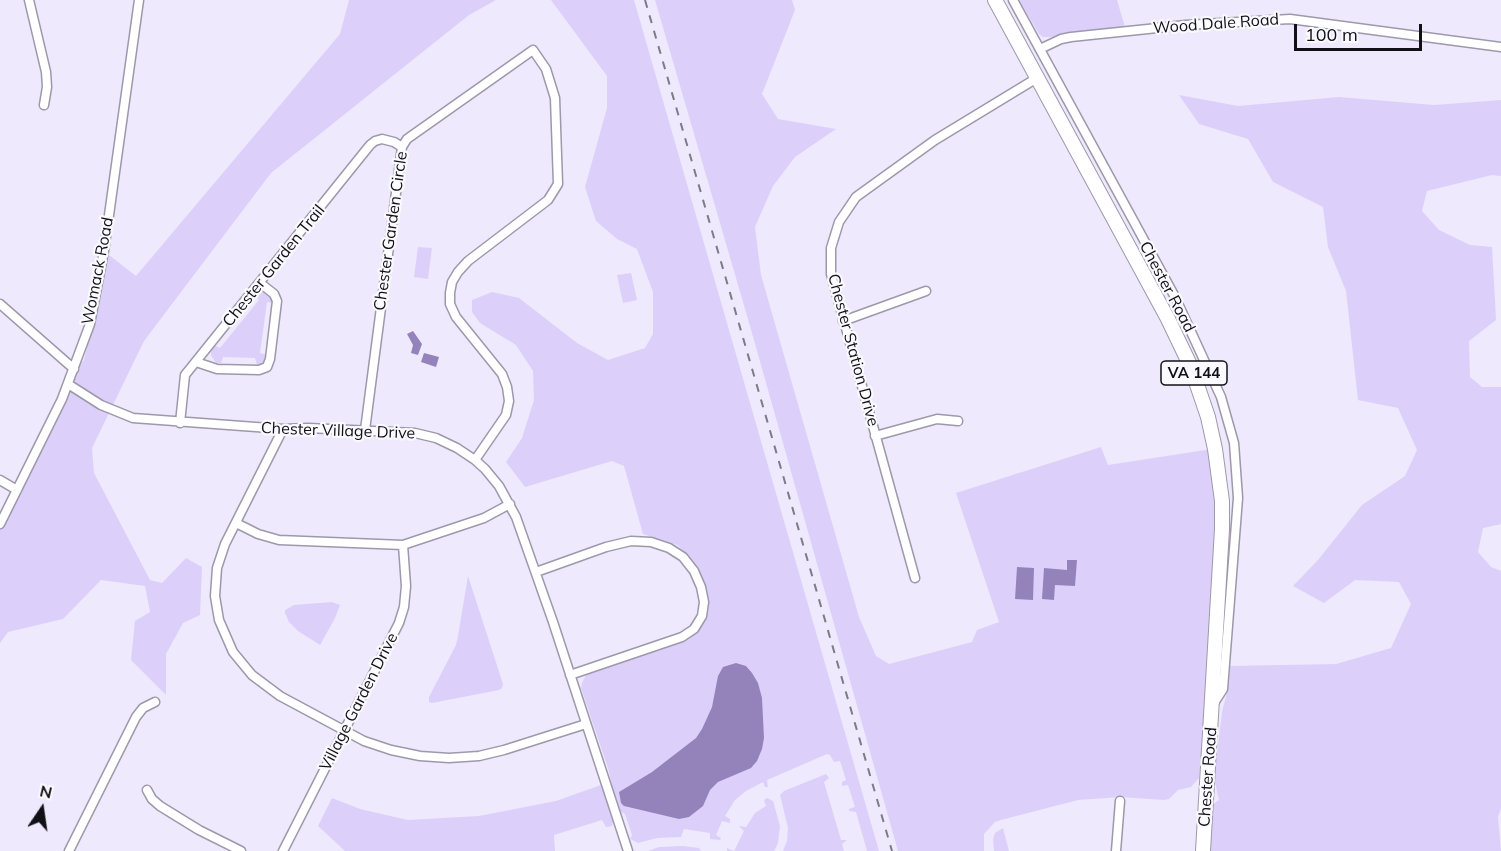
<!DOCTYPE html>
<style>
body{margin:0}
#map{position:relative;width:1501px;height:851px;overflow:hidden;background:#eee9fc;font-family:Mulish,sans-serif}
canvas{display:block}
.north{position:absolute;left:12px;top:779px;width:60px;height:60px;-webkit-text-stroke:4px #faf9fd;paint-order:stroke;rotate:13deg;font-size:16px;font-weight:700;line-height:24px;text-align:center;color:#111016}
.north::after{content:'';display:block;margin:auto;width:21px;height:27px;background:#111016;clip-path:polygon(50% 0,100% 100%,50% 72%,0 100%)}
.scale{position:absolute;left:1294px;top:24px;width:128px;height:27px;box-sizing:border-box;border:3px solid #111016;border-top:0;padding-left:8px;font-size:18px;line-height:21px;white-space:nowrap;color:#111016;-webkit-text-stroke:4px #faf9fd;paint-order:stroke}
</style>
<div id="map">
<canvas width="1501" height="851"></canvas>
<div class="north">N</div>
<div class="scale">100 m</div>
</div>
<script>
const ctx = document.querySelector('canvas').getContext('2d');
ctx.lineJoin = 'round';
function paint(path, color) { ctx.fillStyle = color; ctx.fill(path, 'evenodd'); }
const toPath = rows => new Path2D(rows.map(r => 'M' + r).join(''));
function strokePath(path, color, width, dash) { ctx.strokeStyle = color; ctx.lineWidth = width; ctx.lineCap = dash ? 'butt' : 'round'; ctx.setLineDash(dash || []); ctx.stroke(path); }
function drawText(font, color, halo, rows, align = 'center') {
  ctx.font = font + ' Mulish,sans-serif'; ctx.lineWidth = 4.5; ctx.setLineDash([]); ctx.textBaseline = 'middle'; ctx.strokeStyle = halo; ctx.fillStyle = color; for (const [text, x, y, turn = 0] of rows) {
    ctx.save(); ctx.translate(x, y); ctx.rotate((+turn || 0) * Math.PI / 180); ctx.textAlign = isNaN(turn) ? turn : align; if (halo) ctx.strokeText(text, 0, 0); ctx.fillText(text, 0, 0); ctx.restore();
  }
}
paint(toPath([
 [349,0,496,0,469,15,271,173,144,341,92,448,94,473,150,580,162,583,186,558,202,567,200,615,183,623,166,654,166,695,131,660,135,621,150,612,145,586,101,580,63,619,8,632,0,643,0,523,76,370,84,360,109,255,136,276,340,34],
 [551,0,634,0,879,851,867,851,856,812,849,811,849,809,855,807,848,785,842,786,842,782,846,780,840,761,834,762,830,755,827,754,767,780,768,787,765,787,763,782,746,791,735,800,725,816,730,819,730,823,722,821,716,835,721,838,720,840,710,839,710,833,684,829,681,837,657,838,638,843,630,839,632,835,625,814,621,812,613,790,608,768,581,688,582,683,586,675,592,672,685,641,692,637,705,621,709,608,708,595,698,568,689,556,677,545,643,534,624,466,612,461,525,487,506,462,522,438,534,400,533,371,516,345,480,323,472,312,472,300,492,292,519,298,577,343,608,360,645,348,653,334,653,292,637,249,617,239,596,221,585,187,607,108,607,76],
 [655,0,792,0,795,10,762,94,778,119,836,129,795,157,773,186,755,227,761,275,859,617,876,656,889,664,972,642,977,630,999,622,956,493,1101,447,1108,465,1212,449,1218,506,1202,750,1199,778,1191,787,1178,790,1169,799,1164,800,1121,797,1078,800,1001,820,995,822,984,834,984,851,898,851,750,326],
 [1019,0,1117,0,1125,27,1069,32,1051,37,1043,37,1039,34],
 [1179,95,1238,106,1339,97,1434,105,1501,100,1501,176,1492,175,1427,191,1422,211,1439,230,1470,245,1492,247,1496,320,1469,341,1470,377,1482,387,1501,387,1501,524,1483,528,1478,552,1491,567,1501,571,1501,808,1498,817,1501,851,1209,851,1212,805,1219,800,1214,778,1222,712,1229,685,1230,666,1336,664,1391,648,1411,604,1399,582,1355,580,1324,603,1293,586,1318,560,1362,505,1405,476,1417,450,1398,408,1358,400,1346,291,1328,247,1323,207,1273,182,1248,139,1199,124],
 [418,247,432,248,428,279,414,277],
 [631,273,637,300,623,303,617,275],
 [260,291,265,291,273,297,273,303,267,302,260,353,267,355,266,359,263,363,257,365,255,358,223,357,221,363,216,363,211,355,211,349,214,345,220,348,259,300,254,295],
 [468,576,503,684,502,688,499,690,432,703,429,702,429,697,456,645,458,636],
 [332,602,340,605,335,618,320,645,298,631,289,622,285,613,285,610,294,605],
 [826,774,829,778,824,782,841,840,847,840,842,844,844,851,783,851,787,841,788,828,780,795,784,791],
 [601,785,614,818,612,826,606,827,602,820,554,835,555,851,345,851,318,826,332,798,360,809,408,820,479,816,556,801],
 [767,798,773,801,780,826,778,843,774,851,727,851,727,848,734,851,744,831,739,826,746,827,755,813,766,806,764,800],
 [1003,828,1009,851,994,851,993,839,995,833],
 [683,846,699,848,701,851,648,851,659,847]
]), '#dcd0fa');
paint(toPath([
 [413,331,422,344,418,355,411,353,413,345,407,334],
 [424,353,439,357,436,367,421,362],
 [1067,560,1077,560,1075,586,1055,585,1054,600,1042,599,1044,568,1067,570],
 [1017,567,1034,568,1033,600,1015,599],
 [736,663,746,666,752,673,758,683,762,698,764,738,762,749,757,761,751,768,718,782,710,790,703,806,689,817,679,819,624,806,621,803,619,792,652,772,696,738,702,729,712,707,718,676,723,667]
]), '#9483ba');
const street = toPath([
 [29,0,46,72,47,87,44,105],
 [1013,0,1175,297,1221,397,1234,443,1238,498,1223,689,1214,703],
 [1040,49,1061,39,1071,37,1186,25,1290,19,1501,47],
 [0,304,74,369],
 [843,321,926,291],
 [196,362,217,369,259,370,267,367,270,359,277,301,274,294,260,283],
 [68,384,101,405,133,418,283,429,308,428,415,433,436,438,457,448,475,460,485,469,499,486,516,517,553,622,628,851],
 [180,423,185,375,370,145,375,141,382,139,394,142,402,147],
 [283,429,225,544,217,568,215,596,219,620,233,652,252,675,280,696,364,741,391,750,420,756,449,758,479,756,504,750,586,724],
 [365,430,402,147,407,139,533,50,546,69,555,98,558,184,548,200,468,261,458,272,452,282,450,293,450,304,456,317,502,374,507,387,509,401,506,415,475,460],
 [875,436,937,419,958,421],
 [0,480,17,490],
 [236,523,258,534,279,540,403,545,484,518,510,504],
 [0,524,62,399,90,324,104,251,139,0],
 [536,572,606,547,631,541,651,542,669,548,683,557,694,571,701,587,704,602,702,616,694,629,682,637,570,675],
 [915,578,831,274,831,248,839,222,856,197,935,140,1037,78],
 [147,790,152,799,160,806,199,830,241,851],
 [69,851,136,717,143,708,155,702],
 [283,851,399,623,404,607,406,586,403,545],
 [1116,851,1120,801]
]);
const primary = toPath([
 [995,0,1168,319,1191,367,1208,417,1215,449,1222,501,1222,529,1203,851]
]);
strokePath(street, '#9d98aa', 11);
strokePath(primary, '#9d98aa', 16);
strokePath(street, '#fff', 8);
strokePath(primary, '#fff', 14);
strokePath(toPath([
 [645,0,892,851]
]), '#7e7b87', 2, [8, 8]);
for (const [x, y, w] of [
 [1194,373,66]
]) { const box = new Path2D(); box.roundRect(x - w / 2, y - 12, w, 24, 4.5); ctx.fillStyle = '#faf9fd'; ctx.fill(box); strokePath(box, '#111016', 1.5); }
drawText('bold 15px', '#111016', null, [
 ["VA 144",1194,373]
]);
drawText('16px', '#111016', '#faf9fd', [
 ["Wood Dale Road",1216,24,-4],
 ["Chester Garden Circle",391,231,-82],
 ["Chester Garden Trail",274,266,-51],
 ["Womack Road",98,271,-79],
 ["Chester Road",1167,287,62],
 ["Chester Station Drive",853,350,75],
 ["Chester Village Drive",338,431,2],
 ["Village Garden Drive",359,702,-63],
 ["Chester Road",1208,777,-86]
]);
</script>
